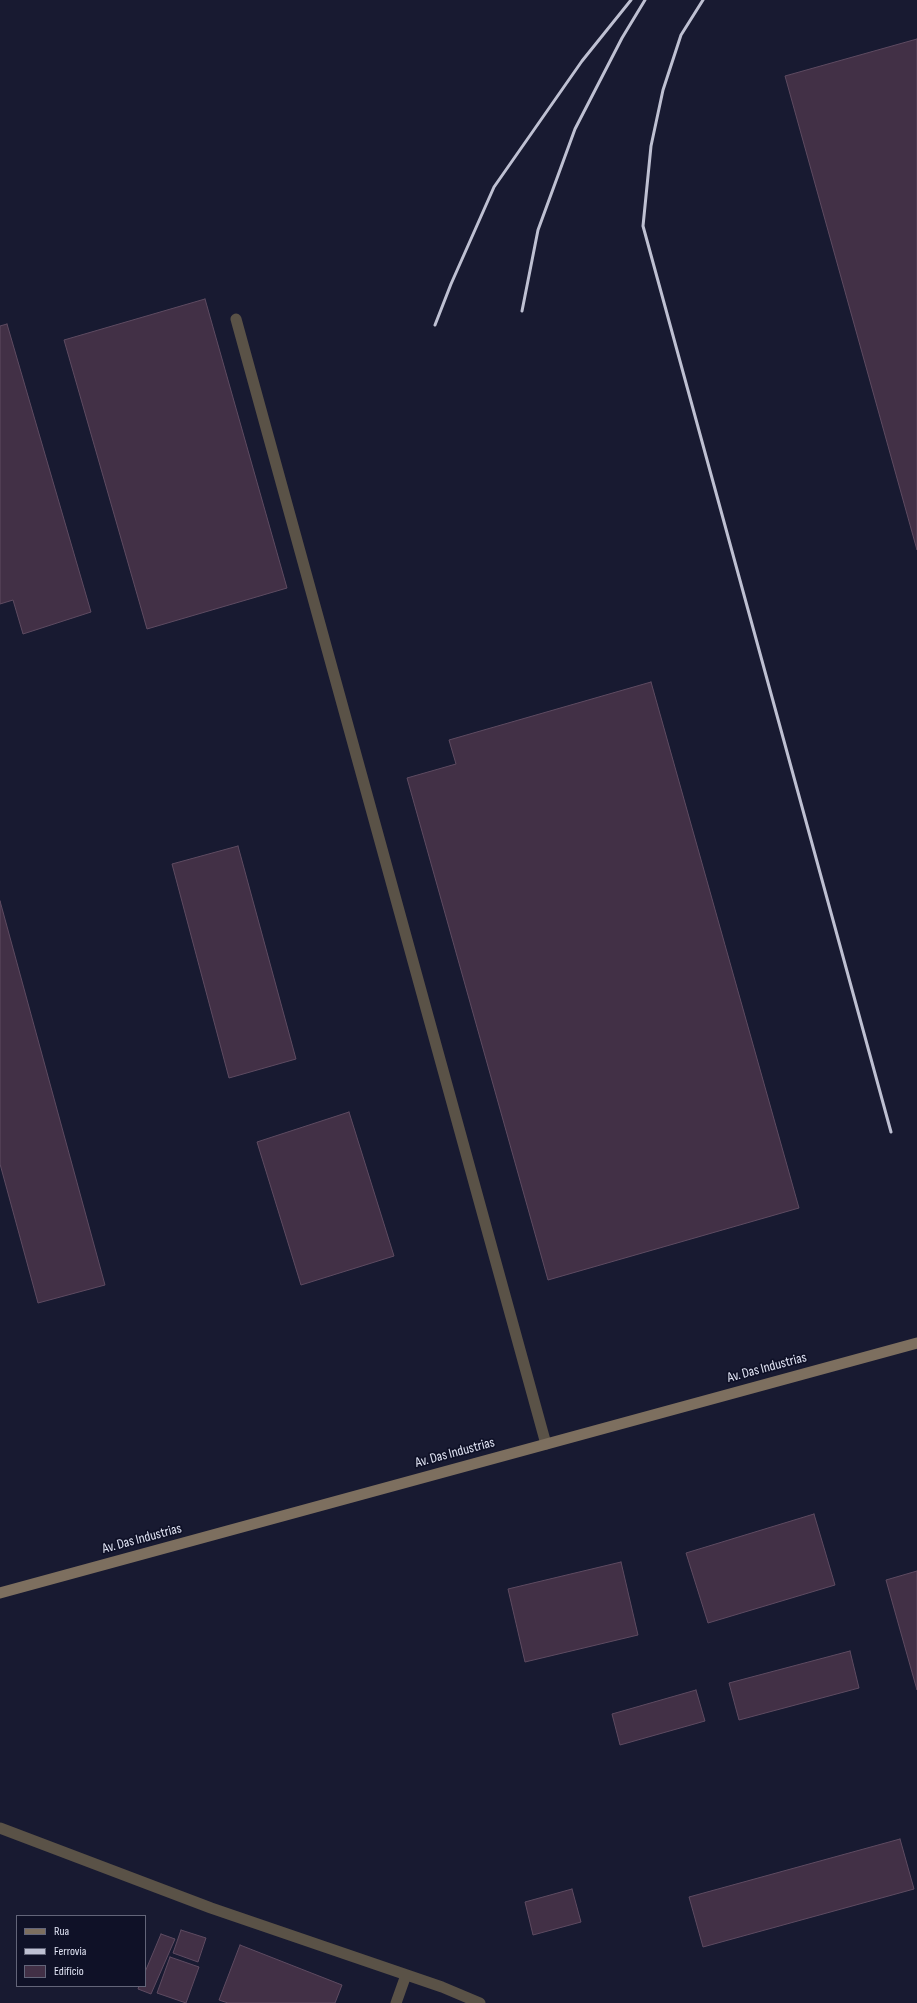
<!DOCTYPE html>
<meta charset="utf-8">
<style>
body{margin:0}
#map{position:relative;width:917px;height:2003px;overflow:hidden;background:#181a31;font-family:"Sofia Sans Condensed",sans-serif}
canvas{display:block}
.legend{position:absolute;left:16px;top:1915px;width:130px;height:72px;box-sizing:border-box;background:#0f1127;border:1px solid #636579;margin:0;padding:5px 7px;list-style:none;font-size:12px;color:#e1e4f4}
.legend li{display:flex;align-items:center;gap:8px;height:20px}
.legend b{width:20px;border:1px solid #636579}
</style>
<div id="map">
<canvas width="917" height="2003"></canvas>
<ul class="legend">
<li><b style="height:5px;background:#7d6f5f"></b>Rua</li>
<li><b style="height:5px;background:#bec0d2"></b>Ferrovia</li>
<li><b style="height:11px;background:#423046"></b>Edifício</li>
</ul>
</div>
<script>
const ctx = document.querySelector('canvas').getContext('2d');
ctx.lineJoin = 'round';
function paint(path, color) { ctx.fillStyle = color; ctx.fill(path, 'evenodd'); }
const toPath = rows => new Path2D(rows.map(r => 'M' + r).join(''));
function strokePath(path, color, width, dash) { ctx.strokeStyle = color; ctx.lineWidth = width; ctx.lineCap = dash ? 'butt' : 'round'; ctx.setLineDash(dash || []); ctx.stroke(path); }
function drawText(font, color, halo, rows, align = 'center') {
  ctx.font = font + ' "Sofia Sans Condensed",sans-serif'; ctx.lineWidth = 3.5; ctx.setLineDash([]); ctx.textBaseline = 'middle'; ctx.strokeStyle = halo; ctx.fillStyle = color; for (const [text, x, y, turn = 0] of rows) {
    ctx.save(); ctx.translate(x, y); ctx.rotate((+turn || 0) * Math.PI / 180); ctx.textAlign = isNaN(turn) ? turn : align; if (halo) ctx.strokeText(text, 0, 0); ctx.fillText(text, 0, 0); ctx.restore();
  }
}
const building = toPath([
 [917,39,917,550,785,76,917,39],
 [205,299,287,588,147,629,64,340,205,299],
 [7,324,91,612,23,634,13,600,0,604,0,326,7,324],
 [651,682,799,1208,548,1280,407,778,456,764,449,740,651,682],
 [238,846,296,1059,229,1078,172,864,238,846],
 [0,901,105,1285,38,1303,0,1164,0,901],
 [349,1112,394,1256,301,1285,257,1142,349,1112],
 [814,1514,835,1585,708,1623,686,1553,814,1514],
 [621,1562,638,1635,525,1662,508,1589,621,1562],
 [917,1571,917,1690,886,1580,917,1571],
 [850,1651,859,1688,739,1720,729,1683,850,1651],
 [696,1690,705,1721,620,1745,612,1714,696,1690],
 [900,1839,914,1889,703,1947,689,1897,900,1839],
 [572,1889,581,1922,533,1935,525,1902,572,1889],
 [181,1930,206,1938,198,1962,173,1953,181,1930],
 [161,1934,175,1939,151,1994,138,1989,139,1986,145,1986,145,1972,161,1934],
 [240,1945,342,1985,335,2003,228,2003,219,2000,240,1945],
 [170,1957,199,1967,186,2003,157,1993,170,1957]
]);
paint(building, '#423046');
strokePath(building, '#5e4b61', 1);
strokePath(toPath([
 [236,319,546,1444],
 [0,1828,211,1908,442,1987,480,2003],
 [396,2003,406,1975]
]), '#5a5247', 11);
strokePath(toPath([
 [0,1593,917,1343]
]), '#7d6f5f', 11);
strokePath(toPath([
 [703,0,681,35,663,90,651,146,643,226,891,1132],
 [522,311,538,230,575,129,622,38,645,0],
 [435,325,451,284,494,187,582,61,631,0]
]), '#bec0d2', 3);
drawText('14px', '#e1e4f4', '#0f1127', [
 ["Av. Das Industrias",767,1368,-15],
 ["Av. Das Industrias",455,1453,-15],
 ["Av. Das Industrias",142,1539,-15]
]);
</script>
